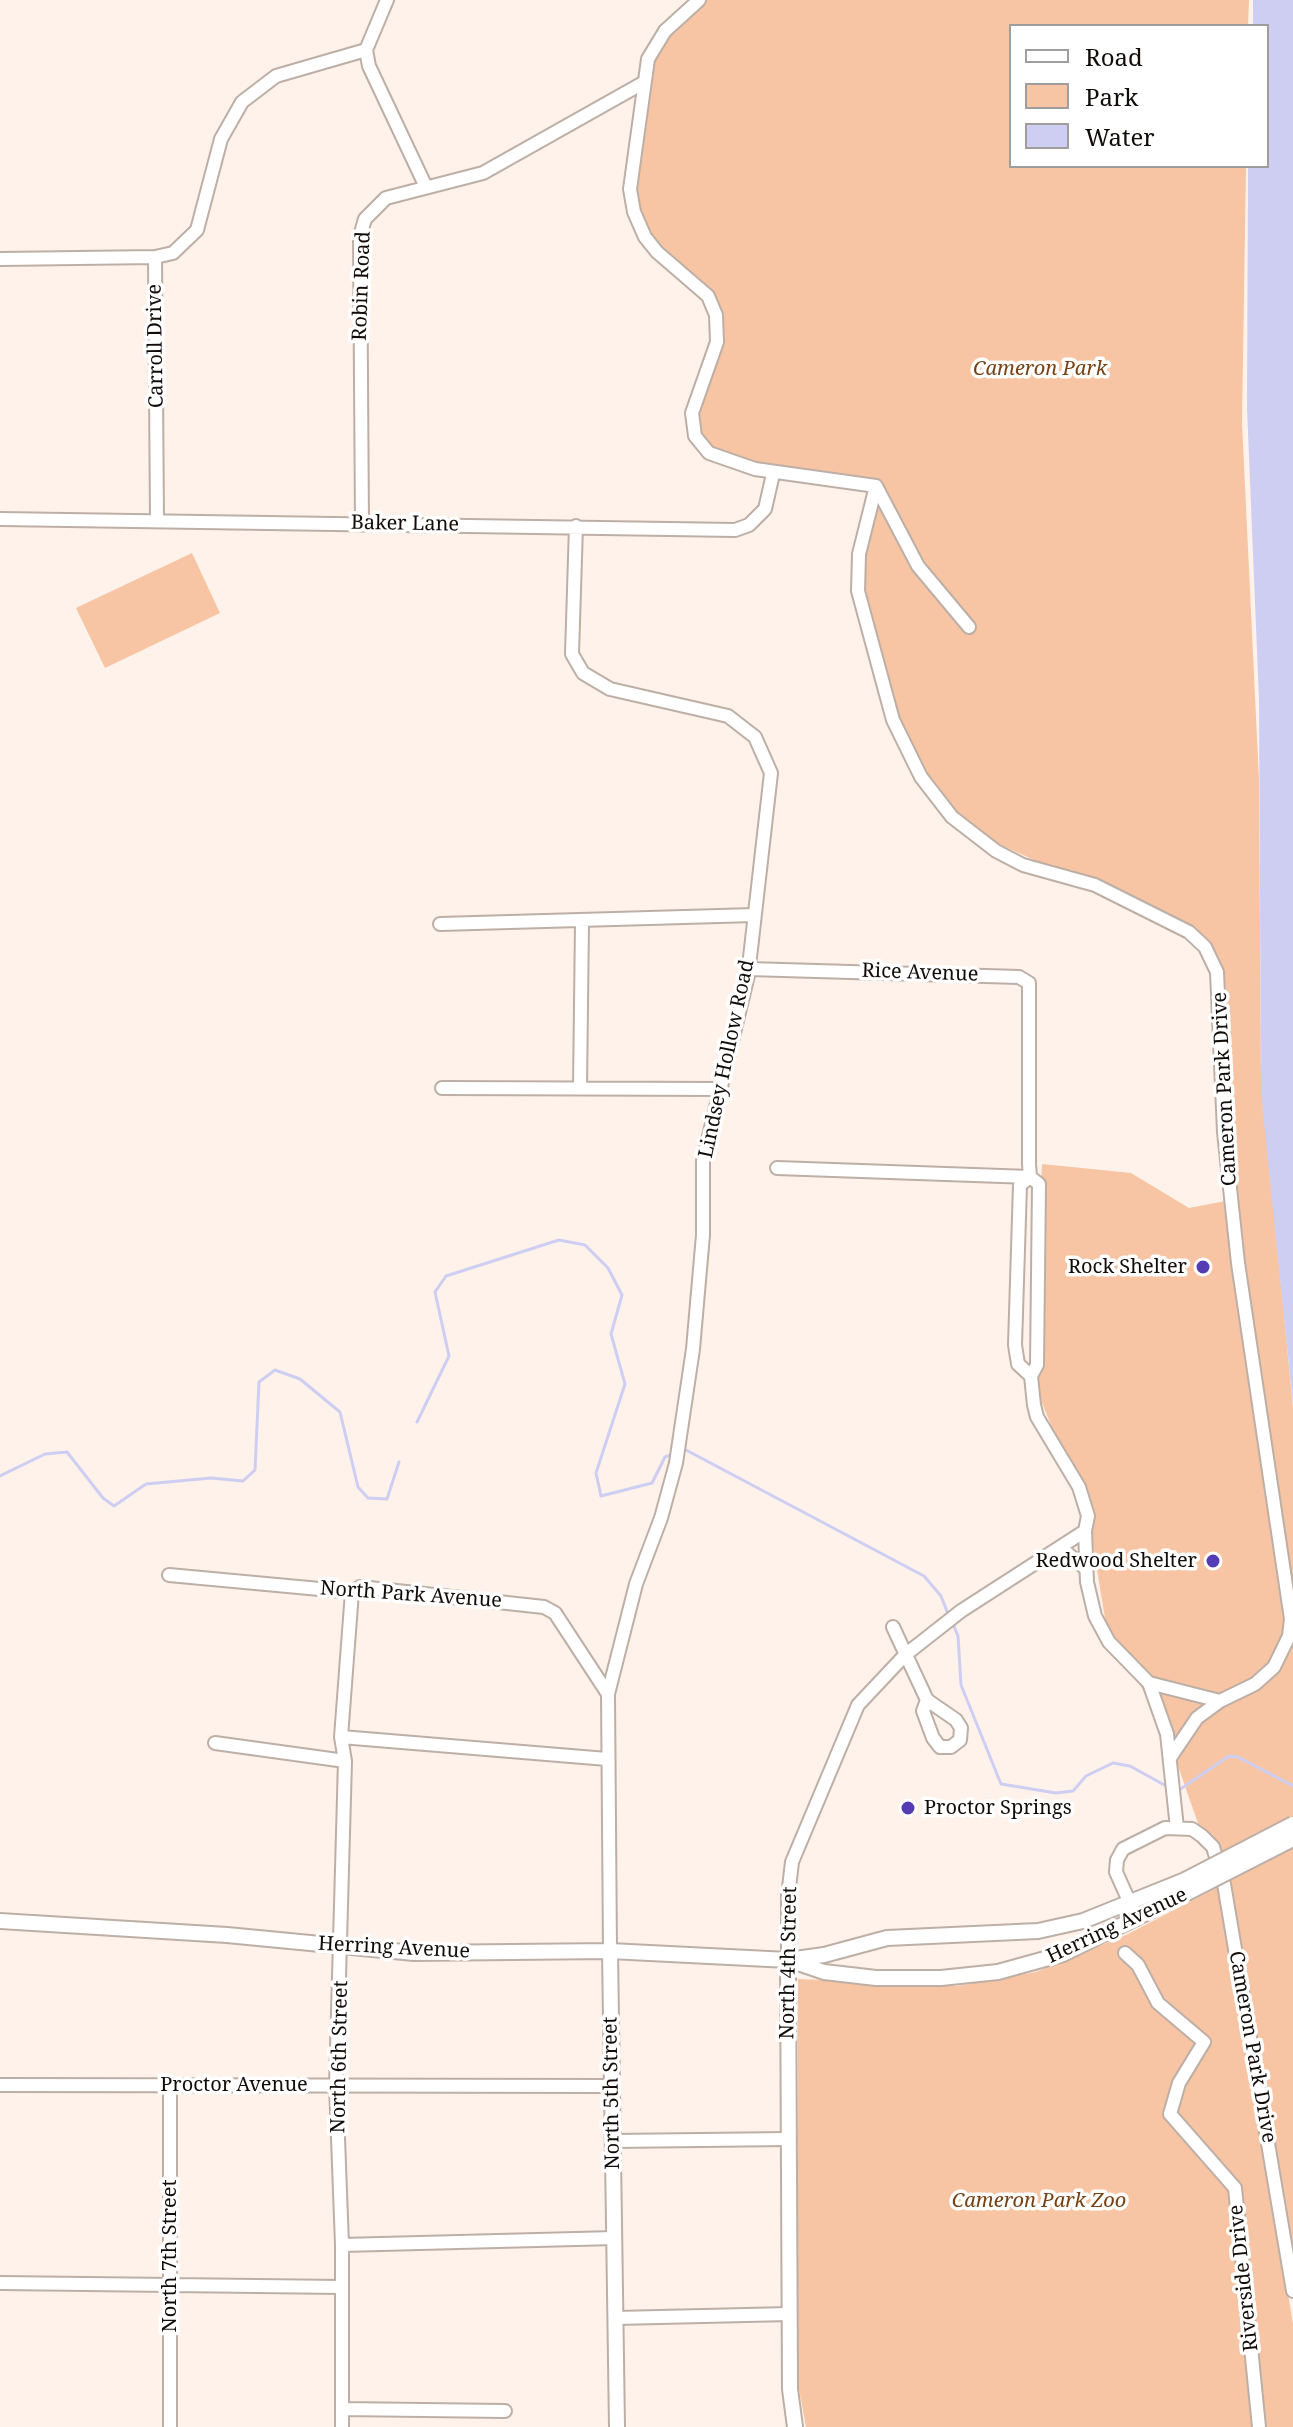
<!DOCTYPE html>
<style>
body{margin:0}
#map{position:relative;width:1293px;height:2427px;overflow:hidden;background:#fef2ea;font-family:"Noto Serif",serif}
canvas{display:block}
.legend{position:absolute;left:1009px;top:24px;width:260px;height:144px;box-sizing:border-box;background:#fff;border:2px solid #a09e9d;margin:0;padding:10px 14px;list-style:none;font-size:24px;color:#110c09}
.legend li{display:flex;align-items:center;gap:16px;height:40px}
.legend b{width:40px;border:2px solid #a09e9d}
</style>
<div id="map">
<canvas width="1293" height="2427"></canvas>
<ul class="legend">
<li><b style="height:10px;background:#fff"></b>Road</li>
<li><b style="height:22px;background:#f7c5a3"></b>Park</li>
<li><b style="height:22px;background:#cecef3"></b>Water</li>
</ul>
</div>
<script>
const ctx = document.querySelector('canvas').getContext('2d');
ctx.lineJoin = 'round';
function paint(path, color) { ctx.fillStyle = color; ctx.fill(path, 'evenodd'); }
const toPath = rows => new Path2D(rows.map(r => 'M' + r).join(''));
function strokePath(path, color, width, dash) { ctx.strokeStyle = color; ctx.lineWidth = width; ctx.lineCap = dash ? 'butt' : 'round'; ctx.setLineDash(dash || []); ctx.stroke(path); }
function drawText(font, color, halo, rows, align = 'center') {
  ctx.font = font + ' "Noto Serif",serif'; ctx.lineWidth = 7; ctx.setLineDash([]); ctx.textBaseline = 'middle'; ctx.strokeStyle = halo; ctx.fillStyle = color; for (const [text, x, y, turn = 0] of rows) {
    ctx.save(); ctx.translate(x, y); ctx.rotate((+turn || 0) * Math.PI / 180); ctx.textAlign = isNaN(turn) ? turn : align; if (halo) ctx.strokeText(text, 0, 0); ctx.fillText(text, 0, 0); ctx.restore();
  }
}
paint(toPath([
 [699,0,1249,0,1248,26,1011,26,1011,166,1246,166,1242,423,1259,780,1261,1080,1293,1408,1293,2281,1220,1889,1293,2324,1293,2427,806,2427,797,2378,798,1979,957,1986,1036,1972,1126,1935,1220,1886,1159,1712,1109,1642,1088,1516,1031,1376,1042,1164,1131,1173,1189,1208,1231,1200,1211,956,1149,912,970,831,914,763,875,655,857,569,876,486,773,474,703,448,692,413,709,364,716,315,691,282,645,237,633,159,645,72,676,21],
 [192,553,220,613,105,668,76,608]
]), '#f7c5a3');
paint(toPath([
 [1253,0,1293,0,1293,1405,1261,1093,1259,700,1247,408,1248,166,1267,166,1267,26,1253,26]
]), '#cecef3');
strokePath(toPath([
 [417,1422,449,1356,435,1292,446,1276,559,1240,585,1245,608,1268,622,1295,611,1334,625,1384,596,1473,601,1496,652,1483,665,1457,673,1454],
 [680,1452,686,1450,924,1576,941,1596,948,1614],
 [0,1476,45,1454,67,1452,103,1498,114,1506,146,1484,211,1478,243,1481,255,1470,259,1382,275,1370,300,1379,340,1412,358,1487,368,1498,387,1499,399,1462],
 [953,1624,958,1636,961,1685,1001,1784,1056,1793,1073,1791,1086,1776,1113,1763,1130,1766,1168,1787],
 [1179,1790,1229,1756,1238,1757,1293,1786]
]), '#cecef3', 3);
const minor = toPath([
 [387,0,366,50,369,66,426,187],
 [699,0,665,31,648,59,630,189,634,212,645,237,657,252,708,296,716,315,717,342,692,413,695,436,709,453,755,469,876,486],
 [155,257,157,521],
 [0,259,155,257,173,253,197,230,221,139,242,102,276,76,366,50],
 [876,486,859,554,858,591,893,720,921,777,952,817,996,851,1023,865,1095,885,1189,932,1205,947,1217,972,1224,1132,1238,1263,1291,1619,1289,1636,1274,1667,1255,1684,1220,1701,1197,1718,1170,1758],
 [876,486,918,566,969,627],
 [0,519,735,530,749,525,765,509,773,474],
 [362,523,360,236,365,219,386,198,483,173,643,83],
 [576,526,572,654,583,673,610,689,728,716,755,737,771,773,748,975,703,1161,703,1235,693,1349,676,1463,661,1518,636,1584,608,1694,610,1951],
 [440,924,754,915],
 [749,969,1019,977,1029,983,1029,1164,1030,1177,1039,1184,1037,1365,1031,1376,1034,1405,1037,1417,1079,1487,1088,1516,1085,1531,1087,1582,1095,1616,1109,1642,1149,1683,1167,1734,1177,1828],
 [580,1087,582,923],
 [442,1088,719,1089],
 [777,1168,1030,1177],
 [1030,1177,1020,1185,1015,1345,1018,1364,1031,1376],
 [1060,1547,1086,1569],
 [169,1575,352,1592,360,1587,544,1607,555,1613,608,1694],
 [893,1627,927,1700,956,1720,961,1728,960,1740,951,1747,940,1747,933,1738,923,1711,927,1700],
 [1149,1683,1220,1701],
 [341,1737,607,1759],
 [215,1743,345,1761],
 [1137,1919,1116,1872,1117,1860,1123,1849,1165,1828,1192,1829,1202,1836,1213,1847,1224,1884,1293,2291],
 [1125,1953,1138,1965,1158,2003,1204,2042,1179,2083,1170,2114,1235,2188,1259,2427],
 [788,1960,788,1896,792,1862,858,1705,905,1655,961,1611,1085,1531],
 [0,2085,612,2086],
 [170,2085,170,2427],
 [613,2141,789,2139],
 [342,2245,615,2238],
 [0,2283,342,2287],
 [616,2318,790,2314],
 [342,2409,505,2411],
 [342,2427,342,2245,336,2085,345,1761,341,1737,352,1592]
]);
const major = toPath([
 [0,1921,227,1935,414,1953,610,1951,788,1960,824,1955,887,1938,1038,1931,1083,1921,1185,1880],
 [610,1951,617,2427],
 [788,1960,790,2389,795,2427],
 [792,1961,824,1972,876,1978,941,1978,998,1972,1063,1954,1187,1893]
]);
strokePath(minor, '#bdafa6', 16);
strokePath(major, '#bdafa6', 18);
strokePath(minor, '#fff', 12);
strokePath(major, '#fff', 14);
const majorBridge = toPath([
 [1185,1880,1293,1824],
 [1187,1893,1293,1839]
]);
strokePath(majorBridge, '#bdafa6', 18, []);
strokePath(majorBridge, '#fff', 14);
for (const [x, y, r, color] of [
 [1203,1267,8,"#543cb4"],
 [1213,1561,8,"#543cb4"],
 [908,1808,8,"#543cb4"]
]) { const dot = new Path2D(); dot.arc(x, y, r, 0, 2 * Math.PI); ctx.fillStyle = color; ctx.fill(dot); strokePath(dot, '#fff', 3); }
drawText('20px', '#110c09', '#fff', [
 ["Robin Road",362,286,-88],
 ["Carroll Drive",156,346,-91],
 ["Baker Lane",405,524,1],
 ["Rice Avenue",920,973,2],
 ["Lindsey Hollow Road",727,1059,-78],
 ["Cameron Park Drive",1225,1089,-93],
 ["North Park Avenue",411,1595,4],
 ["Herring Avenue",1117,1926,-25],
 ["Herring Avenue",394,1948,3],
 ["North 4th Street",789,1963,-89],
 ["Cameron Park Drive",1252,2047,80],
 ["North 6th Street",340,2057,-89],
 ["Proctor Avenue",234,2085],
 ["North 5th Street",612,2093,-91],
 ["North 7th Street",170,2256,-90],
 ["Riverside Drive",1244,2278,-96]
]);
drawText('italic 20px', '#774113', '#fff', [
 ["Cameron Park",1040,369],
 ["Cameron Park Zoo",1039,2201]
]);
drawText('20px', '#110c09', '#fff', [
 ["Rock Shelter",1187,1267],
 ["Redwood Shelter",1197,1561],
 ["Proctor Springs",924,1808,"left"]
], 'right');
</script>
